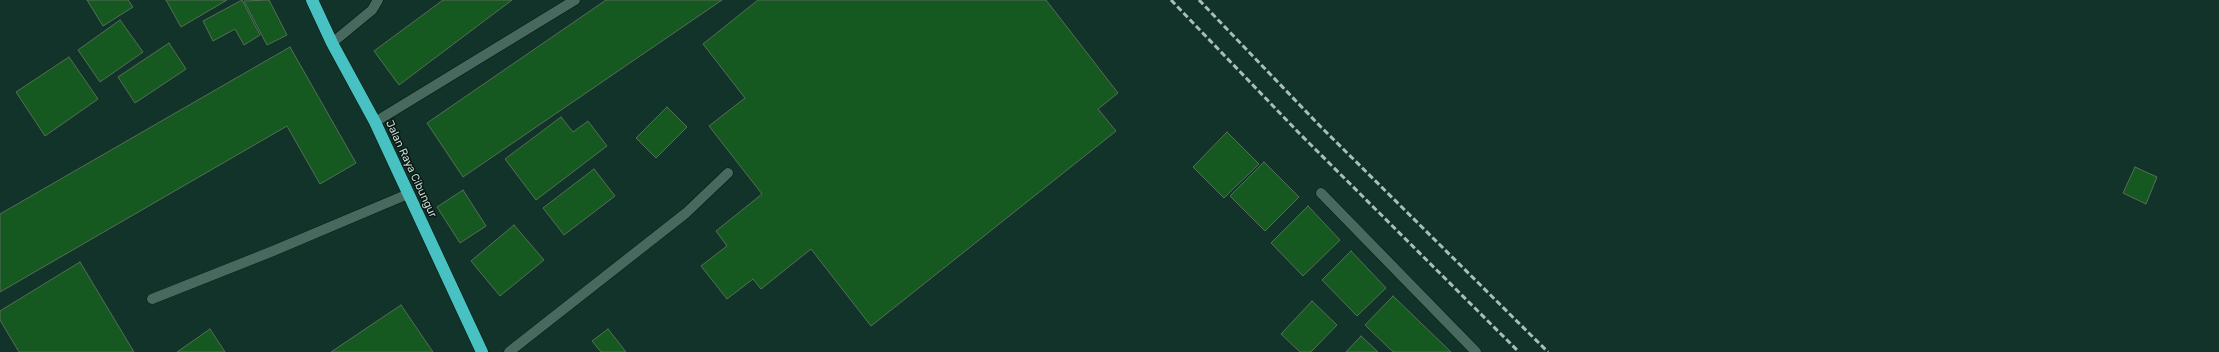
<!DOCTYPE html>
<style>
body{margin:0}
canvas{display:block;background:#113329}
</style>
<canvas width="2219" height="352"></canvas>
<script>
const ctx = document.querySelector('canvas').getContext('2d');
ctx.lineJoin = 'round';
function paint(path, color) { ctx.fillStyle = color; ctx.fill(path, 'evenodd'); }
const toPath = rows => new Path2D(rows.map(r => 'M' + r).join(''));
function strokePath(path, color, width, dash) { ctx.strokeStyle = color; ctx.lineWidth = width; ctx.lineCap = dash ? 'butt' : 'round'; ctx.setLineDash(dash || []); ctx.stroke(path); }
function drawText(font, color, halo, rows, align = 'center') {
  ctx.font = font + ' Rubik,sans-serif'; ctx.lineWidth = 3; ctx.setLineDash([]); ctx.textBaseline = 'middle'; ctx.strokeStyle = halo; ctx.fillStyle = color; for (const [text, x, y, turn = 0] of rows) {
    ctx.save(); ctx.translate(x, y); ctx.rotate((+turn || 0) * Math.PI / 180); ctx.textAlign = isNaN(turn) ? turn : align; if (halo) ctx.strokeText(text, 0, 0); ctx.fillText(text, 0, 0); ctx.restore();
  }
}
const building = toPath([
 [87,0,128,0,133,7,103,26,87,0],
 [166,0,227,0,181,27,166,0],
 [242,0,260,35,244,45,235,29,213,41,203,21,242,0],
 [269,0,287,35,267,45,244,1,269,0],
 [443,0,512,0,399,85,374,51,443,0],
 [606,0,722,0,463,177,427,123,606,0],
 [758,0,1046,0,1118,93,1098,109,1116,131,871,326,811,249,761,289,753,279,727,299,701,266,727,246,716,231,762,194,709,126,745,98,703,44,758,0],
 [120,20,143,52,100,82,78,50,120,20],
 [169,43,186,69,135,103,118,77,169,43],
 [290,47,356,163,320,184,287,126,0,292,0,214,290,47],
 [69,57,98,99,45,136,16,92,69,57],
 [667,107,687,127,656,158,636,138,667,107],
 [561,117,573,132,588,121,607,146,536,200,505,159,561,117],
 [1227,132,1259,164,1224,198,1193,167,1227,132],
 [1264,162,1299,197,1265,231,1230,196,1264,162],
 [2135,167,2157,177,2146,204,2123,193,2135,167],
 [594,169,615,196,564,235,543,208,594,169],
 [463,190,486,226,460,243,437,207,463,190],
 [1308,206,1340,240,1303,276,1271,243,1308,206],
 [514,225,544,260,500,296,471,261,514,225],
 [1351,251,1386,288,1357,316,1322,280,1351,251],
 [80,262,134,352,19,352,0,320,0,311,80,262],
 [1393,296,1451,352,1393,352,1365,325,1393,296],
 [1312,301,1337,325,1311,352,1300,352,1281,334,1312,301],
 [401,305,433,352,331,352,401,305],
 [210,329,225,352,177,352,210,329],
 [608,329,626,352,601,352,592,341,608,329],
 [1361,336,1378,352,1346,352,1361,336]
]);
paint(building, '#155920');
strokePath(building, '#566d56', 1);
const minor = toPath([
 [332,43,372,10,378,0],
 [375,122,575,0],
 [1321,193,1476,352],
 [152,299,273,251,408,194],
 [509,352,686,213,728,173]
]);
const highway = toPath([
 [312,0,332,43,375,122,482,352]
]);
strokePath(minor, '#011912', 11);
strokePath(highway, '#011912', 13);
strokePath(minor, '#486a5e', 10);
strokePath(highway, '#48c1c3', 12);
strokePath(toPath([
 [1171,0,1300,134,1519,352],
 [1199,0,1320,126,1548,352]
]), '#a9beb7', 3, [6, 3]);
drawText('11px', '#c4d7d0', '#091813', [
 ["Jalan Raya Cibungur",411,169,65]
]);
</script>
